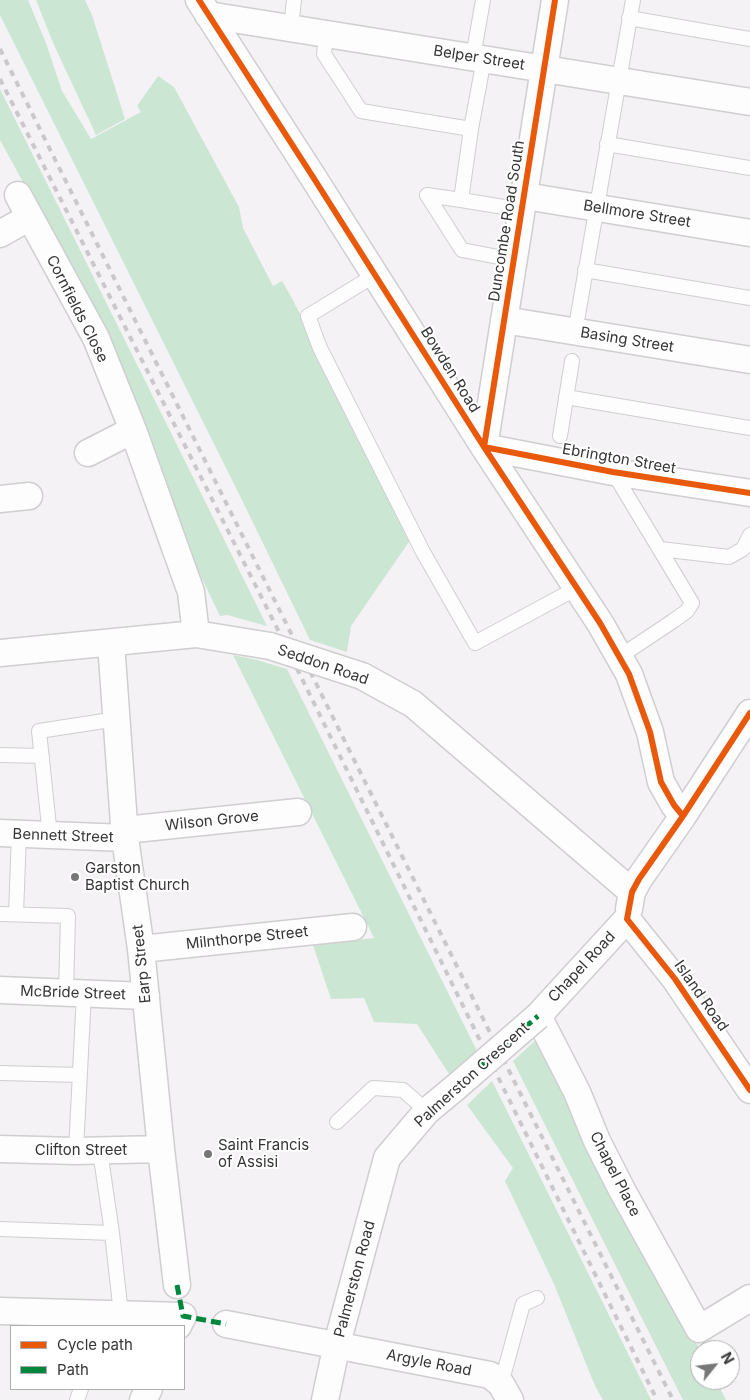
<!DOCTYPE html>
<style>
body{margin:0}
#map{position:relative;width:750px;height:1400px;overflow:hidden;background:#f4f2f4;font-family:Inter,sans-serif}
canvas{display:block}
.legend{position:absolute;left:10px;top:1325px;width:175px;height:65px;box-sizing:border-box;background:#fff;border:1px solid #afaeaf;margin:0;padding:6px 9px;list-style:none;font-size:15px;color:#363536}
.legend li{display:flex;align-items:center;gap:10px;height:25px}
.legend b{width:25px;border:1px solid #afaeaf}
.north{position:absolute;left:690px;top:1340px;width:50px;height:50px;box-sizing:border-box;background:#fff;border:1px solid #afaeaf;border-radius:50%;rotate:61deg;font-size:14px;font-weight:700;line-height:20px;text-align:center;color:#363536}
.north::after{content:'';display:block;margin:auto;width:18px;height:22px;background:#787778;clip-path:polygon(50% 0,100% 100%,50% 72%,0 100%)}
</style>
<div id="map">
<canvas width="750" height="1400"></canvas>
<ul class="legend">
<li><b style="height:6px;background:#e8590c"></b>Cycle path</li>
<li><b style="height:6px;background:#00873e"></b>Path</li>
</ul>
<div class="north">N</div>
</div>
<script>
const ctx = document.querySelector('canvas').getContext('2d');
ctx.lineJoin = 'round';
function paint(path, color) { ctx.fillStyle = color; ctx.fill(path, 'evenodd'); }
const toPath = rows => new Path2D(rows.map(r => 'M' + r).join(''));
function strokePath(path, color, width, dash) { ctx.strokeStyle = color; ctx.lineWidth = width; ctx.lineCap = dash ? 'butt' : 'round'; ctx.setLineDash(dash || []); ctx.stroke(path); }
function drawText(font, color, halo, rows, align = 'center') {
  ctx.font = font + ' Inter,sans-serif'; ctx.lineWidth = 4; ctx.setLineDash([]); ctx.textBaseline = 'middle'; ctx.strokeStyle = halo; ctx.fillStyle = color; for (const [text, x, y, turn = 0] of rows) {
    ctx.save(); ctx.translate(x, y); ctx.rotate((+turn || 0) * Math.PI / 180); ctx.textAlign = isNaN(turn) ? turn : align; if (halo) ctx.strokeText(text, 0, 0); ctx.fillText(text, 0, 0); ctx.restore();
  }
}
paint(toPath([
 [0,0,28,0,46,43,62,91,91,139,141,112,137,106,158,76,174,87,239,207,243,228,273,286,282,281,293,300,411,539,351,626,347,652,310,640,240,496,0,15],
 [36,0,85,0,92,15,125,119,96,135,54,45],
 [0,89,267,626,227,615,220,616,179,531,24,184,0,140],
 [233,655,257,660,287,669,477,1051,449,1074,417,1024,374,1022,364,998,331,999,313,945,374,938],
 [538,1038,593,1157,700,1350,700,1380,716,1380,726,1400,683,1400,513,1061],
 [492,1081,594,1285,651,1400,603,1400,595,1386,554,1284,505,1181,513,1168,467,1105]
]), '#cbe7d3');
const lane = toPath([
 [629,18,750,39],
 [291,28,294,0],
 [326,34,324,54,361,111,471,129],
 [473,57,483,0],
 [484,59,471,129,461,200,522,210],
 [607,144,750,168],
 [461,200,427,195,462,250,514,260],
 [585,270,750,298],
 [375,275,308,316,320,348,423,552,475,643,577,588],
 [575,332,633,0],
 [566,397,750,428],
 [560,436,572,361],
 [613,472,692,603,687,611,673,621,619,657],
 [660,549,729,557,743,549,750,535],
 [0,755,42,756],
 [50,836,39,731,117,719],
 [0,914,68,916,66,993],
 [16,914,19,834],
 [0,1073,80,1075],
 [337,1122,373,1088,403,1090,427,1111],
 [76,1151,84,993],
 [100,1151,112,1233,121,1314],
 [0,1229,112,1233],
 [501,1384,523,1304,537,1298],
 [77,1400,81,1389]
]);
const street = toPath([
 [199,0,313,177,484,447,600,623,629,674,650,732,661,782,674,805,683,816],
 [555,0,484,447,613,472,750,493],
 [208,15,750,102],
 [18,195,96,338,133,430,191,592,196,634],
 [525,196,750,233],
 [0,234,30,217],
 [504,320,750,360],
 [88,453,133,430],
 [0,499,29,496],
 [111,643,125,838,141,949,161,1149,177,1285],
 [0,653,196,634,270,646],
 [362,676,413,704,632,892],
 [125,830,298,812],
 [0,833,125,838],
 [629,909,632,892,639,879,683,816,750,713],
 [627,919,538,1016,577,1092,597,1141,622,1190,699,1329,750,1298],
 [627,919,675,979,750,1090],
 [141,949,353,927],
 [0,990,146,996],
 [0,1149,76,1151,161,1149],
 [0,1311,183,1316,178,1326],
 [226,1324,490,1375,501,1384,510,1400],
 [143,1400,149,1389],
 [325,1400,337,1344,387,1158,427,1111,456,1087]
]);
strokePath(lane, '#d0ced0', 16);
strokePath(street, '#d0ced0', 29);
strokePath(lane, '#fdfdfd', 14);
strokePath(street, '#fdfdfd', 26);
strokePath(toPath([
 [0,49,673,1400],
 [0,79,276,626,657,1400]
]), '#cac8ca', 4, [6, 6]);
const streetBridge = toPath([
 [270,646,362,676],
 [456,1087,538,1016]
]);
strokePath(streetBridge, '#d0ced0', 29, []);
strokePath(streetBridge, '#fdfdfd', 26);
strokePath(toPath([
 [456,1087,538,1016],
 [177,1285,183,1316,226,1324]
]), '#00873e', 5, [10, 5]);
strokePath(toPath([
 [199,0,313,177,484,447,600,623,629,674,650,732,661,782,674,805,683,816],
 [555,0,484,447,613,472,750,493],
 [750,713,683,816,639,879,632,892,627,919,675,979,750,1090]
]), '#e8590c', 6);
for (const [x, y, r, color] of [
 [75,877,5,"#787778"],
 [208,1154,5,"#787778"]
]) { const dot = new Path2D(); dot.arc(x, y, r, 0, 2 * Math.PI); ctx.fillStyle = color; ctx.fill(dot); strokePath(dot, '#fff', 2); }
drawText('15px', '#363536', '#fff', [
 ["Belper Street",479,58,9],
 ["Bellmore Street",637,214,9],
 ["Duncombe Road South",507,221,-81],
 ["Cornfields Close",77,309,63],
 ["Basing Street",627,340,9],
 ["Bowden Road",450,370,58],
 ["Ebrington Street",619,459,10],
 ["Seddon Road",323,665,19],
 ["Wilson Grove",212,821,-6],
 ["Bennett Street",63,836,2],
 ["Milnthorpe Street",247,938,-6],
 ["Earp Street",142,964,-96],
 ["Chapel Road",582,967,-47],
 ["McBride Street",73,993,2],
 ["Island Road",701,996,55],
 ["Palmerston Crescent",472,1075,-42],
 ["Clifton Street",81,1150],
 ["Chapel Place",615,1174,63],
 ["Palmerston Road",355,1279,-75],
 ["Argyle Road",429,1363,11]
]);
drawText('15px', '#363536', '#fff', [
 ["Garston",85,868],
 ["Baptist Church",85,885],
 ["Saint Francis",218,1145],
 ["of Assisi",218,1162]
], 'left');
</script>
